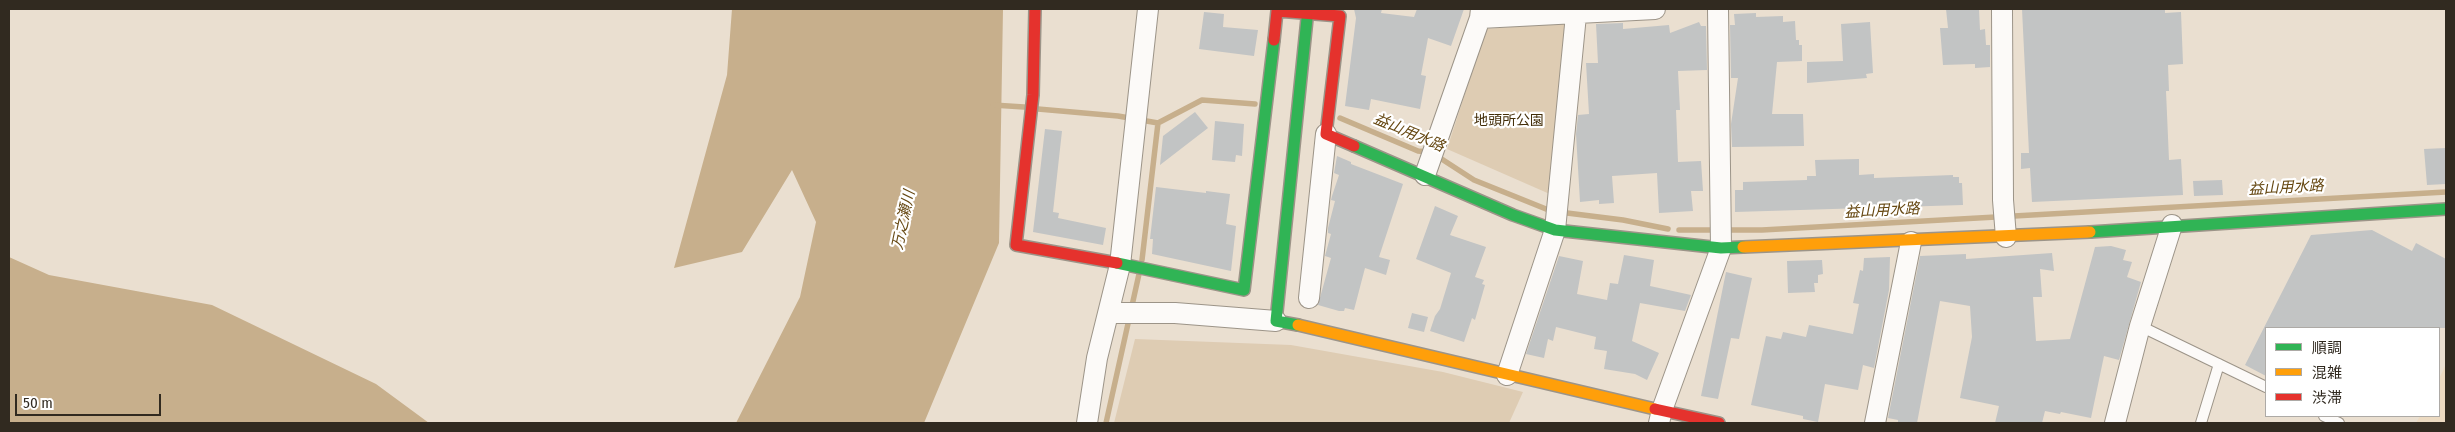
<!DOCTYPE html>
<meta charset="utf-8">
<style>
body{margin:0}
#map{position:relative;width:2455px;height:432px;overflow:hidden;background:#eadfd0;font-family:"Fira Sans Condensed","Noto Sans JP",sans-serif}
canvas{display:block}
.frame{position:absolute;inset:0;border:10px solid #312a20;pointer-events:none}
.legend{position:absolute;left:2265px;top:327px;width:175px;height:90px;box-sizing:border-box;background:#fff;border:1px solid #adaaa6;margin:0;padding:6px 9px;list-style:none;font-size:15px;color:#312a20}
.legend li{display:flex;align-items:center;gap:10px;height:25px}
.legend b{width:25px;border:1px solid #adaaa6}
.scale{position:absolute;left:15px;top:394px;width:146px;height:22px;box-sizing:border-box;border:2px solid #312a20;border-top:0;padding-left:6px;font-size:15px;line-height:18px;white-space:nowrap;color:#312a20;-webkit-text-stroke:4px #fff;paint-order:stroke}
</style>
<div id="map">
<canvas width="2455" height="432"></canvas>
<div class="frame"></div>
<ul class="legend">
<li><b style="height:6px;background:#30b455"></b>順調</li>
<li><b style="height:6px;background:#ff9f0a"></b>混雑</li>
<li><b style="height:6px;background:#e5322d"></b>渋滞</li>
</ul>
<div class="scale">50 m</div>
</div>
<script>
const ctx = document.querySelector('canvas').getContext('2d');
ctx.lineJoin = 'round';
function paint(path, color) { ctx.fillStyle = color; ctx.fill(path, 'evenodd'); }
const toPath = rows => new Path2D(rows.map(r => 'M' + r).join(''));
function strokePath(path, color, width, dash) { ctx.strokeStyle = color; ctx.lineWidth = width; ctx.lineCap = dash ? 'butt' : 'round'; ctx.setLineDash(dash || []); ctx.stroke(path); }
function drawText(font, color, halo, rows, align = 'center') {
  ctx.font = font + ' "Fira Sans Condensed","Noto Sans JP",sans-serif'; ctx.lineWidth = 4.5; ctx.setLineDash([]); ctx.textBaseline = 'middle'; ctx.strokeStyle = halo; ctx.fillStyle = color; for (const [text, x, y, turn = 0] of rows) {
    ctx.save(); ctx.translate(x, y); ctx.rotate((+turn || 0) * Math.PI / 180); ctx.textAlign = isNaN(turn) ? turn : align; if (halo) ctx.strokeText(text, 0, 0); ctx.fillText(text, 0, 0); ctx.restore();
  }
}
paint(toPath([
 [2446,364,2446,423,2416,423,2420,416,2439,416,2439,379]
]), '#ecdac1');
paint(toPath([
 [1562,23,1569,28,1552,195,1447,149,1486,29],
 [1135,339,1291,345,1443,372,1523,392,1509,423,1114,423]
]), '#deccb3');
paint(toPath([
 [732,9,1003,9,999,243,924,423,736,423,800,297,816,222,792,170,742,252,674,268,727,75],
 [9,257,49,275,212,305,376,384,429,423,9,423]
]), '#c7af8c');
strokePath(toPath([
 [993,105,1024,107],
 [1038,109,1118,116,1158,123],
 [1340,118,1418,151,1428,152],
 [1158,123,1202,100,1255,104],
 [1437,156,1474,180,1551,211,1623,220,1668,229],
 [1679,230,1762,230,2446,192],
 [1142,260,1158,123],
 [1106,423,1139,274]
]), '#c7af8c', 5.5);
paint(toPath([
 [1354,9,1382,9,1381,13,1414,17,1417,9,1464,9,1451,46,1428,38,1421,75,1426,76,1420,109,1371,99,1369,110,1345,106,1356,18],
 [1946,9,1979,9,1980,30,1985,29,1986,45,1990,45,1990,67,1975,68,1975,64,1943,65,1940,28,1948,28],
 [2022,9,2165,9,2165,13,2181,12,2183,64,2168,65,2169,91,2166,91,2169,160,2181,159,2183,195,2032,202,2030,168,2021,169,2021,153,2029,153],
 [1204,12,1224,14,1223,27,1258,30,1254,56,1199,49],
 [1756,13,1756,17,1783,16,1783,22,1795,21,1796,40,1799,40,1799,45,1802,45,1802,61,1777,62,1772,114,1803,114,1804,146,1732,147,1731,124,1738,78,1731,78,1730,25,1735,25,1734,14],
 [1699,22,1701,26,1706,26,1707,70,1678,71,1680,110,1676,110,1678,162,1701,161,1703,191,1691,191,1693,211,1659,213,1657,173,1612,176,1614,203,1599,204,1599,200,1580,202,1576,134,1578,115,1589,114,1586,63,1598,63,1596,24,1623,23,1623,29,1669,25,1670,33],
 [1870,22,1873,73,1866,74,1867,78,1807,83,1807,62,1843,61,1841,24],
 [1195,112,1208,128,1160,165,1163,136],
 [1215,121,1244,124,1242,156,1236,155,1235,162,1212,160],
 [1045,129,1062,131,1053,212,1059,213,1058,218,1106,228,1103,245,1033,232],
 [2446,148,2446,184,2427,185,2424,149],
 [1337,156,1351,162,1351,164,1403,184,1379,257,1390,260,1386,275,1365,268,1354,310,1345,308,1344,311,1339,311,1318,305,1331,258,1325,256,1331,234,1328,233,1328,228,1335,201,1331,200,1332,196,1339,175,1334,173],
 [1859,159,1859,175,1874,174,1874,178,1953,175,1953,177,1959,177,1959,183,1962,183,1963,205,1735,212,1735,190,1743,190,1743,182,1807,180,1807,176,1816,176,1815,160],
 [2222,180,2223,195,2194,196,2193,181],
 [1156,187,1206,193,1206,191,1230,194,1226,224,1236,226,1231,271,1152,254,1153,239,1150,239],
 [1435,206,1458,216,1450,235,1486,247,1475,277,1484,280,1482,284,1485,285,1475,320,1472,318,1464,342,1430,331,1435,316,1440,309,1451,273,1416,259],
 [2372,230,2412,251,2416,243,2446,259,2446,328,2266,328,2266,376,2245,365,2311,235],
 [2111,246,2126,250,2123,260,2132,262,2127,277,2141,282,2119,360,2104,356,2091,418,2061,412,2060,414,2045,411,2042,423,1995,423,1999,406,1960,398,1972,337,1970,306,1940,301,1917,423,1898,423,1898,420,1888,418,1920,256,1966,254,1966,259,2052,253,2054,271,2040,269,2042,297,2033,297,2036,341,2070,339,2095,247],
 [1624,255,1654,260,1650,286,1691,295,1685,311,1640,303,1632,341,1659,353,1647,380,1635,374,1604,369,1607,351,1594,349,1596,337,1556,327,1553,341,1548,339,1544,358,1526,354,1559,256,1583,261,1577,294,1607,300,1610,283,1618,284],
 [1890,257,1889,290,1874,368,1863,365,1858,390,1825,384,1818,422,1803,419,1803,416,1751,405,1766,336,1781,339,1783,332,1806,337,1809,325,1853,334,1859,304,1853,303,1860,270,1863,271,1864,258],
 [1822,260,1823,274,1818,275,1818,283,1814,283,1815,292,1788,293,1787,261],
 [1726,272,1752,278,1739,339,1731,338,1718,399,1701,396],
 [1412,313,1428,317,1424,332,1408,328]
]), '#c2c4c4');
const lane = toPath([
 [2140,326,2266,387],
 [2324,416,2339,423],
 [2201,423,2219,364]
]);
const street = toPath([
 [2002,9,2003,200,2006,237],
 [1480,18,1655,9],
 [1425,175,1480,18,1481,9],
 [1309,298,1326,134],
 [1110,313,1175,313,1276,321],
 [1507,375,1555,230,1576,15],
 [1087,423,1097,358,1120,265,1148,9],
 [1659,423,1662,410,1721,248,1718,9],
 [1875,423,1911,242],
 [2115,423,2140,326,2172,225]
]);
const fast = toPath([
 [1354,146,1513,215,1555,230,1721,248,1743,247],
 [2090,232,2446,209],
 [1117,263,1244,290,1274,40],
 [1298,325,1276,321,1308,9]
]);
const slow = toPath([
 [1743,247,2090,232],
 [1298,325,1655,409]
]);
const jam = toPath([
 [1035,9,1033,95,1016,245,1117,263],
 [1274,40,1277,11,1340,16,1326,134,1354,146],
 [1655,409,1719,423]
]);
strokePath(lane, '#9c9488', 12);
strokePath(street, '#9c9488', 22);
strokePath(fast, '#9c9488', 14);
strokePath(slow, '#9c9488', 14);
strokePath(jam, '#9c9488', 14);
strokePath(lane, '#fcfaf8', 10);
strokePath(street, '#fcfaf8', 20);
strokePath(fast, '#30b455', 11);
strokePath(slow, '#ff9f0a', 11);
strokePath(jam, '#e5322d', 11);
drawText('14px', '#432e09', '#fff', [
 ["地頭所公園",1509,121]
]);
drawText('italic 15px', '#664812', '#fff', [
 ["益山用水路",1409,133,23],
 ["益山用水路",2286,188,-3],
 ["益山用水路",1882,211,-3],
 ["万之瀬川",904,220,-78]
]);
</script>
